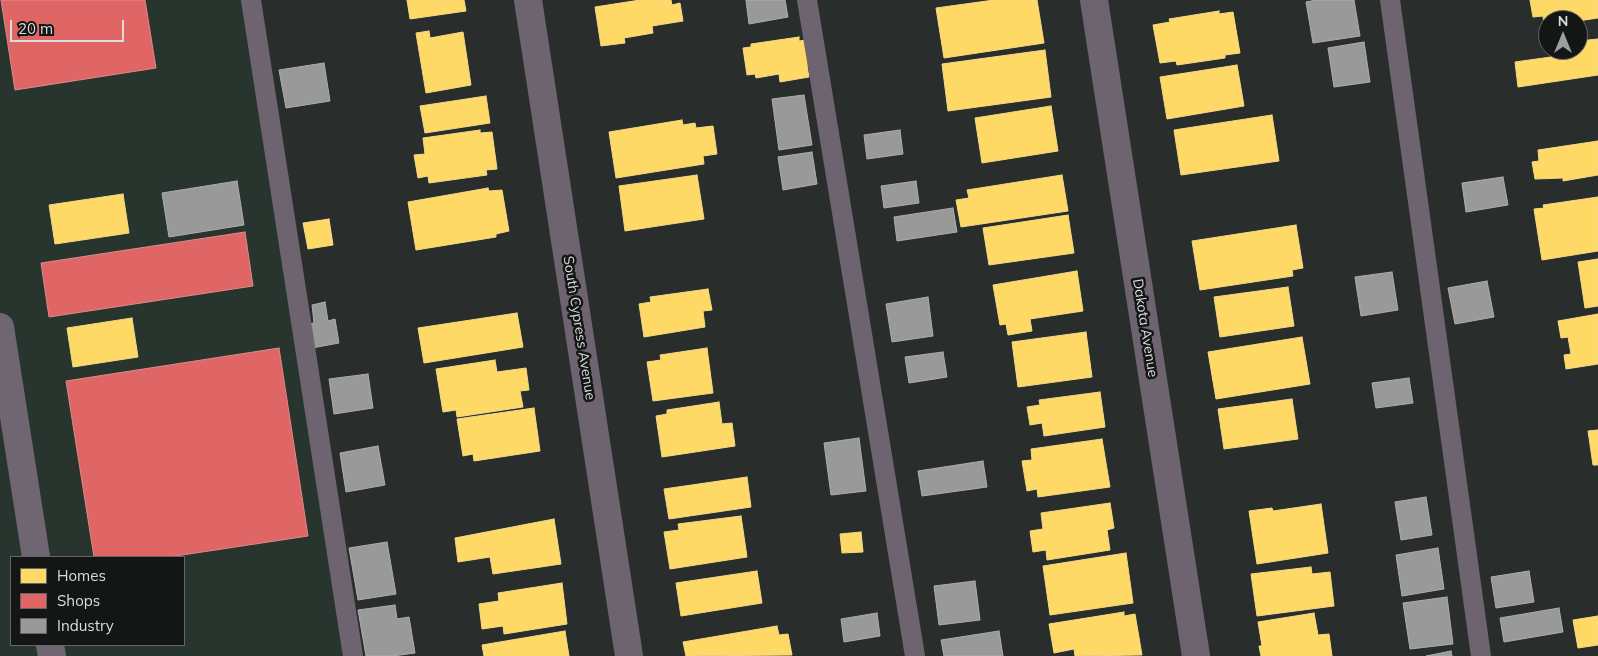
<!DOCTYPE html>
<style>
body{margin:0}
#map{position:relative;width:1598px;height:656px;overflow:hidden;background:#292e2c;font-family:Mulish,sans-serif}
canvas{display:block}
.legend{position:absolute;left:10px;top:556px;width:175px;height:90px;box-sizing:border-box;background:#131615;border:1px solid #626665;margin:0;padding:6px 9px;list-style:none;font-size:15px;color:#d9dedc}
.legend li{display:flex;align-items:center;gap:10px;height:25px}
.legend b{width:25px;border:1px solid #626665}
.north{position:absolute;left:1538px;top:10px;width:50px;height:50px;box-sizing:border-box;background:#131615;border:1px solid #626665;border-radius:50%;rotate:0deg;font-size:14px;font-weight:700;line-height:20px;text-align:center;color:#d9dedc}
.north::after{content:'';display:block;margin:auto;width:18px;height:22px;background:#9ba09e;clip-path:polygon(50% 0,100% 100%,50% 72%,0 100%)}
.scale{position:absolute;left:10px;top:20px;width:114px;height:22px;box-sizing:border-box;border:2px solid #d9dedc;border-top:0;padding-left:6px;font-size:15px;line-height:18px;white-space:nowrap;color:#d9dedc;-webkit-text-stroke:4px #131615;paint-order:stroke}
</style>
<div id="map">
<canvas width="1598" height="656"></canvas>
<ul class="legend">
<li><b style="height:14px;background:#ffd966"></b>Homes</li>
<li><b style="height:14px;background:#e06666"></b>Shops</li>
<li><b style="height:14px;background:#999"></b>Industry</li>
</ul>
<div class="north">N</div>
<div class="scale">20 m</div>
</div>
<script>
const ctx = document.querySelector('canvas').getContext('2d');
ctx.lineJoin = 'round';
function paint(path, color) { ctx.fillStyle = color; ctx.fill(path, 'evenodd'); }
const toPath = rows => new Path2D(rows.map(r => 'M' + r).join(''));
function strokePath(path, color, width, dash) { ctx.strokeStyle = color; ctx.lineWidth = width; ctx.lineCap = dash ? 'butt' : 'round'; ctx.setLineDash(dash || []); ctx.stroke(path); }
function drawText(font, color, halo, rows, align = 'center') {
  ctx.font = font + ' Mulish,sans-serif'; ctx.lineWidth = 5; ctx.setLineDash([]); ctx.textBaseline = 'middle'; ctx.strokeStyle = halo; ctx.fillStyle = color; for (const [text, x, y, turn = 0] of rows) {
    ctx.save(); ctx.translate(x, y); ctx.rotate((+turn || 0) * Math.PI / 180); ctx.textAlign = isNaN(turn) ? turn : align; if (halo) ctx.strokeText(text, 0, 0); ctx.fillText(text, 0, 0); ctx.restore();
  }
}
paint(toPath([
 [0,0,251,0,353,656,0,656],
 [11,557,184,557,184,645,11,645]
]), '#28352f');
const homes = toPath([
 [407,0,464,0,466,11,410,19,407,0],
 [640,0,671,0,672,5,680,3,683,21,652,26,653,33,624,38,625,43,601,46,595,7,640,0],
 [994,0,1037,0,1044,43,944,58,936,8,994,0],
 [1530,0,1598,0,1598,18,1578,21,1548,20,1548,26,1544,26,1543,16,1533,17,1530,0],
 [1219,11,1219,14,1233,12,1240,53,1225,55,1225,58,1177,65,1176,61,1160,63,1153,25,1170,22,1169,19,1219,11],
 [429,31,430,38,463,32,471,85,426,93,416,33,429,31],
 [799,37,799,41,806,40,810,65,807,65,809,77,780,82,779,74,756,78,755,74,747,75,743,48,751,47,751,44,799,37],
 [1598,39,1598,75,1518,87,1515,62,1551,57,1550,50,1578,50,1578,41,1598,39],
 [1045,50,1051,97,948,111,942,64,1045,50],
 [1237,65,1244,106,1167,119,1160,77,1237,65],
 [486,96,490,123,425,133,420,106,486,96],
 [1051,106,1058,151,982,163,975,118,1051,106],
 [1272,115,1279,161,1181,175,1174,130,1272,115],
 [682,120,683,125,695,123,696,128,713,126,717,154,703,156,704,164,616,178,609,132,682,120],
 [480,130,480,133,492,132,497,169,486,170,487,175,429,183,428,176,418,178,414,155,425,154,423,138,480,130],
 [1598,141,1598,175,1563,181,1563,178,1535,179,1532,162,1539,161,1538,150,1598,141],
 [697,175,704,219,625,231,619,186,697,175],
 [1062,175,1068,211,961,227,956,200,969,198,967,190,1062,175],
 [488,188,489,191,502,190,509,231,496,234,496,237,416,250,408,202,488,188],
 [123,194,129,233,55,244,49,205,123,194],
 [1598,197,1598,251,1542,260,1534,209,1544,208,1543,205,1598,197],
 [1068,215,1074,253,989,265,983,228,1068,215],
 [329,219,333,245,308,249,303,223,329,219],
 [1296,225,1303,268,1292,270,1293,276,1200,290,1192,241,1296,225],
 [1598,259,1598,306,1585,308,1578,262,1598,259],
 [1077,271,1083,311,1030,319,1032,331,1008,335,1006,324,1000,325,993,285,1077,271],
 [1288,287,1294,326,1220,337,1214,297,1288,287],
 [708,289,712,310,703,311,705,327,644,337,639,304,651,302,650,297,708,289],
 [517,313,523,347,424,363,418,328,517,313],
 [1598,314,1598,364,1566,369,1564,355,1571,354,1568,337,1561,338,1558,321,1598,314],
 [132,318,138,357,73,367,67,328,132,318],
 [1086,332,1092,377,1018,387,1012,342,1086,332],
 [1302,337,1310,384,1216,399,1208,352,1302,337],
 [707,348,713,393,653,401,647,362,661,360,660,355,707,348],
 [495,360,497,372,526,368,529,390,520,391,523,407,457,417,456,410,443,412,436,369,495,360],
 [1100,392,1105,427,1044,436,1042,423,1030,425,1027,407,1040,405,1039,400,1100,392],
 [1292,399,1298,439,1224,449,1218,409,1292,399],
 [719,402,722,424,732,423,735,446,662,457,656,416,667,414,667,410,719,402],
 [534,408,540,451,474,461,473,454,463,456,457,419,534,408],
 [1598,430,1598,465,1593,465,1588,431,1598,430],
 [1102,439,1110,487,1038,497,1037,489,1027,491,1022,461,1032,460,1031,449,1102,439],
 [747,477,751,507,669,519,664,489,747,477],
 [1110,503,1114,528,1107,530,1110,550,1047,560,1046,550,1033,552,1030,531,1043,529,1041,513,1110,503],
 [1321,504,1328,553,1257,564,1249,511,1272,508,1273,511,1321,504],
 [741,516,747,557,670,569,664,532,679,530,678,524,741,516],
 [554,519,561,564,493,574,490,557,458,562,455,538,554,519],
 [861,532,863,552,842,553,840,534,861,532],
 [1126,553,1133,603,1050,615,1043,566,1126,553],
 [1311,567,1312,574,1330,572,1334,606,1257,616,1251,574,1311,567],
 [757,571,762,603,681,616,676,583,757,571],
 [562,583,567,624,504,634,503,626,482,629,479,604,499,601,498,593,562,583],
 [1124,612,1124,616,1135,614,1142,655,1075,656,1074,649,1054,653,1049,624,1124,612],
 [1314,613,1318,635,1329,634,1332,656,1261,656,1259,646,1262,646,1258,622,1314,613],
 [1598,616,1598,645,1578,648,1573,620,1598,616],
 [777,626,779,635,788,634,792,655,686,656,683,642,777,626],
 [565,631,569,656,484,656,482,645,565,631]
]);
paint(homes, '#ffd966');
strokePath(homes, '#f4da89', 1);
const shops = toPath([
 [1,0,145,0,156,68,15,90,1,0],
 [245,232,253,286,49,317,41,263,245,232],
 [279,348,308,536,169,557,94,557,66,381,279,348]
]);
paint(shops, '#e06666');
strokePath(shops, '#de8a89', 1);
const industry = toPath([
 [746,0,785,0,788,17,749,24,746,0],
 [1316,0,1354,0,1360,36,1313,43,1306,2,1316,0],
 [1364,42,1370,82,1334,87,1328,48,1364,42],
 [324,63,330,101,286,108,279,70,324,63],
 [804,95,812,145,779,150,772,99,804,95],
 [900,130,903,154,867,159,864,135,900,130],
 [812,152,817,184,783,190,778,157,812,152],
 [1503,177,1508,205,1466,212,1462,183,1503,177],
 [237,181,244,225,169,237,162,193,237,181],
 [916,181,919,203,884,208,881,186,916,181],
 [953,208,957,232,897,241,894,217,953,208],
 [1392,272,1398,310,1361,316,1355,277,1392,272],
 [1487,281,1494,317,1455,324,1448,288,1487,281],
 [928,297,933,336,892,342,886,304,928,297],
 [325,302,328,321,335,319,339,343,312,348,308,324,314,323,312,305,325,302],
 [943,352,947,377,909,383,905,357,943,352],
 [368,374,373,408,334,414,329,379,368,374],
 [1409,378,1413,403,1376,408,1372,383,1409,378],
 [859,438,866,491,831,495,824,443,859,438],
 [378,446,385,485,346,492,340,453,378,446],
 [983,461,987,487,922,496,918,471,983,461],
 [1426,497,1432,535,1401,540,1395,502,1426,497],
 [387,542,396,594,358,600,349,548,387,542],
 [1438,548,1444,589,1402,596,1396,555,1438,548],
 [1529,571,1534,602,1496,608,1491,577,1529,571],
 [975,581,980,620,939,625,934,586,975,581],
 [1447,597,1453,644,1410,649,1403,603,1447,597],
 [395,605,397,619,409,617,415,653,393,656,366,656,358,610,395,605],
 [1559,608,1563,632,1504,642,1500,618,1559,608],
 [877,613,880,636,844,642,841,619,877,613],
 [999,631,1003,656,944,656,941,640,999,631],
 [1451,651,1452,656,1426,656,1451,651]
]);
paint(industry, '#999');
strokePath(industry, '#acaead', 1);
strokePath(toPath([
 [251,0,353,656],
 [807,0,915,656],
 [1390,0,1481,656]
]), '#6d6470', 20);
strokePath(toPath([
 [528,0,629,656],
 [1094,0,1196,656]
]), '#6d6470', 28);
strokePath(toPath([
 [0,327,36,557],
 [50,645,52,656]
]), '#6f6672', 28);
drawText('14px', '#d9dedc', '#131615', [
 ["South Cypress Avenue",579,328,81],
 ["Dakota Avenue",1145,328,81]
]);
</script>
